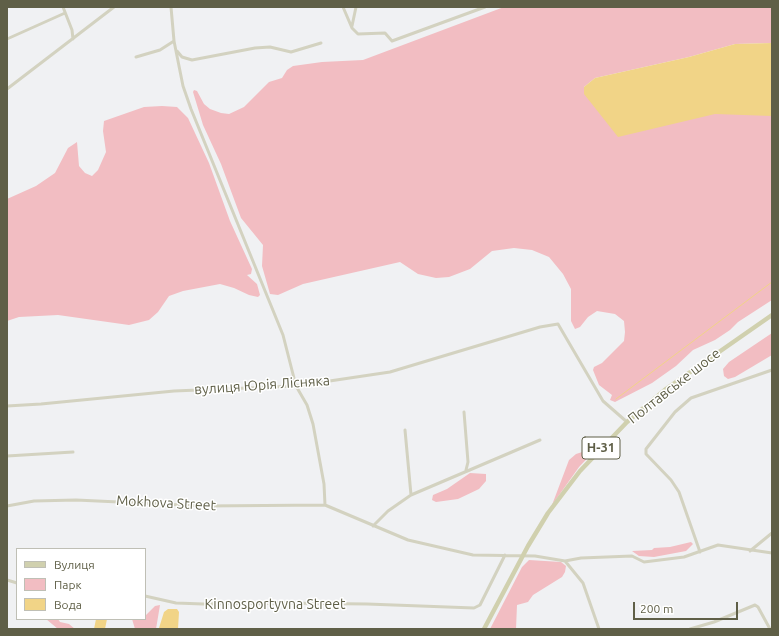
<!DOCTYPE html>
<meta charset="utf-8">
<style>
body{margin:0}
#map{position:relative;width:779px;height:636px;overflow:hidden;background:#f0f1f3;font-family:Ubuntu,sans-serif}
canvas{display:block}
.frame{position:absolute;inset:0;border:8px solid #5f5f47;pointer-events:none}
.legend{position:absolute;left:16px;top:548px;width:130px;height:72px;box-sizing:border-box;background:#fff;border:1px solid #bfbfb5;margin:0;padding:5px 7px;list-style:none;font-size:12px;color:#5f5f47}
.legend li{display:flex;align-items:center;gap:8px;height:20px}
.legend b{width:20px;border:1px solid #bfbfb5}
.scale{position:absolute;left:633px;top:602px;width:105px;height:18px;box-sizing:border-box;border:2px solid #5f5f47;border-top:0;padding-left:5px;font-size:12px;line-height:14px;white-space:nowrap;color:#5f5f47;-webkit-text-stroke:3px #fff;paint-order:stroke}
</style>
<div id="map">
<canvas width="779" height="636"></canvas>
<div class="frame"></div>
<ul class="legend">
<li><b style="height:5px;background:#d0d0ae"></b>Вулиця</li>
<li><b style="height:11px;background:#f2bdc2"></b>Парк</li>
<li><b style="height:11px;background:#f1d487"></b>Вода</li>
</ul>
<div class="scale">200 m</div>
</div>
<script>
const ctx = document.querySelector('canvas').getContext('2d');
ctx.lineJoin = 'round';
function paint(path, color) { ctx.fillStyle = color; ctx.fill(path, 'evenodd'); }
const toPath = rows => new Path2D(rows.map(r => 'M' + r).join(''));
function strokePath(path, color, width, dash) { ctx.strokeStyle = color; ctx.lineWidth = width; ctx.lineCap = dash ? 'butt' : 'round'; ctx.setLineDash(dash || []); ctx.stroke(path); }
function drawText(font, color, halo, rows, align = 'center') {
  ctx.font = font + ' Ubuntu,sans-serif'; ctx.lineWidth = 3; ctx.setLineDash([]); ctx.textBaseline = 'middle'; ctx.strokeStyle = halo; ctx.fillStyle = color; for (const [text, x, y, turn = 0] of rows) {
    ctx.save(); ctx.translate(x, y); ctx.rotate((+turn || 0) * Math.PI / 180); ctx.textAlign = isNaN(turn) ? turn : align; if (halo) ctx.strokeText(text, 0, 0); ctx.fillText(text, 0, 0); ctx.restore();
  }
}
paint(toPath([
 [504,7,772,7,772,43,735,44,689,57,595,78,584,87,772,92,772,300,738,322,730,330,715,340,693,350,676,366,652,383,615,402,610,400,612,395,599,385,593,370,594,367,602,363,624,341,625,332,624,321,615,314,597,311,588,317,580,327,575,329,571,321,571,289,563,274,549,257,532,250,514,248,492,251,470,269,449,277,436,278,418,274,400,262,303,284,278,295,270,294,262,266,263,245,241,218,221,164,203,125,193,92,194,90,197,91,204,104,210,109,221,113,229,114,244,107,269,82,282,78,287,70,293,66,322,62,363,60],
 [162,106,177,107,188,118,209,163,230,221,252,269,251,274,247,275,257,284,260,295,258,297,249,295,234,288,220,284,183,291,169,296,158,312,149,320,129,325,58,315,19,317,7,321,7,199,36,186,55,173,68,148,77,142,79,166,85,173,92,176,98,170,106,152,103,131,104,121,144,107],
 [772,333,772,355,735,377,728,379,724,376,723,369,729,362],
 [598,447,579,467,552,505,569,460,576,454],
 [470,473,486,474,486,481,479,489,458,499,436,502,432,500,433,495,447,489],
 [691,542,693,544,686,551,654,557,639,556,632,551,652,550,654,548,670,547],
 [529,560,561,562,566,566,565,572,562,577,533,595,528,602,517,605,516,629,490,629,522,567],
 [160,605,156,629,135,629,132,619,145,619,145,616,155,606],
 [46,619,58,619,60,622,69,624,75,629,58,629]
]), '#f2bdc2');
paint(toPath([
 [772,43,772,116,715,114,618,137,584,94,584,87,595,78,689,57,735,44],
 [168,609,177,609,179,612,178,629,159,628,164,612],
 [96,619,107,619,105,629,94,629]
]), '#f1d487');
strokePath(toPath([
 [616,399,772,282]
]), '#f1d487', 1);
strokePath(toPath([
 [63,7,72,30,73,39],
 [343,7,352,28,358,34,385,33,392,41,485,7],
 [352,26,356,7],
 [7,39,65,13],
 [174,41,183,86,191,109,283,335,296,386,307,405,313,424,324,484,325,505,408,540,473,555,535,556,565,561,581,558,632,556,644,562,684,557,718,545,772,553],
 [177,51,182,57,192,60,255,48,270,47,291,52,321,43],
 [136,57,160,50,174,41,171,7],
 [7,89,114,7],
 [7,406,41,404,174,391,296,386,390,372,540,327,558,324,603,401,627,422],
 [464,412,468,462,466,470],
 [405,430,411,495],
 [7,456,73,452],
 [7,506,34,501,76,500,204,506,325,505],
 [373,526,388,511,411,495,540,440],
 [750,551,772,533],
 [700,552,679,492,671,480,646,454,646,449,675,412,691,398,772,370],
 [565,561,583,583,599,629],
 [7,580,17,583],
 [145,596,176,603,203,604,280,603,367,604,474,608,480,605,505,555],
 [690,629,714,622,755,605,758,607,770,629]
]), '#d3d2c0', 3);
strokePath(toPath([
 [484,629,528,546,548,513,580,471,627,422,666,389,772,315]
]), '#d0d0ae', 4.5);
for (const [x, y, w] of [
 [601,448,38]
]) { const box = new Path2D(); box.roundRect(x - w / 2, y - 11, w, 22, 3); ctx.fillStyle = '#fff'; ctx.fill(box); strokePath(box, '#5f5f47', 1); }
drawText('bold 13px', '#5f5f47', null, [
 ["Н-31",601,448]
]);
drawText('14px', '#5f5f47', '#fff', [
 ["вулиця Юрія Лісняка",262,385,-4],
 ["Полтавське шосе",674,386,-38],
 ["Mokhova Street",166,503,3],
 ["Kinnosportyvna Street",275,604]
]);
</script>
